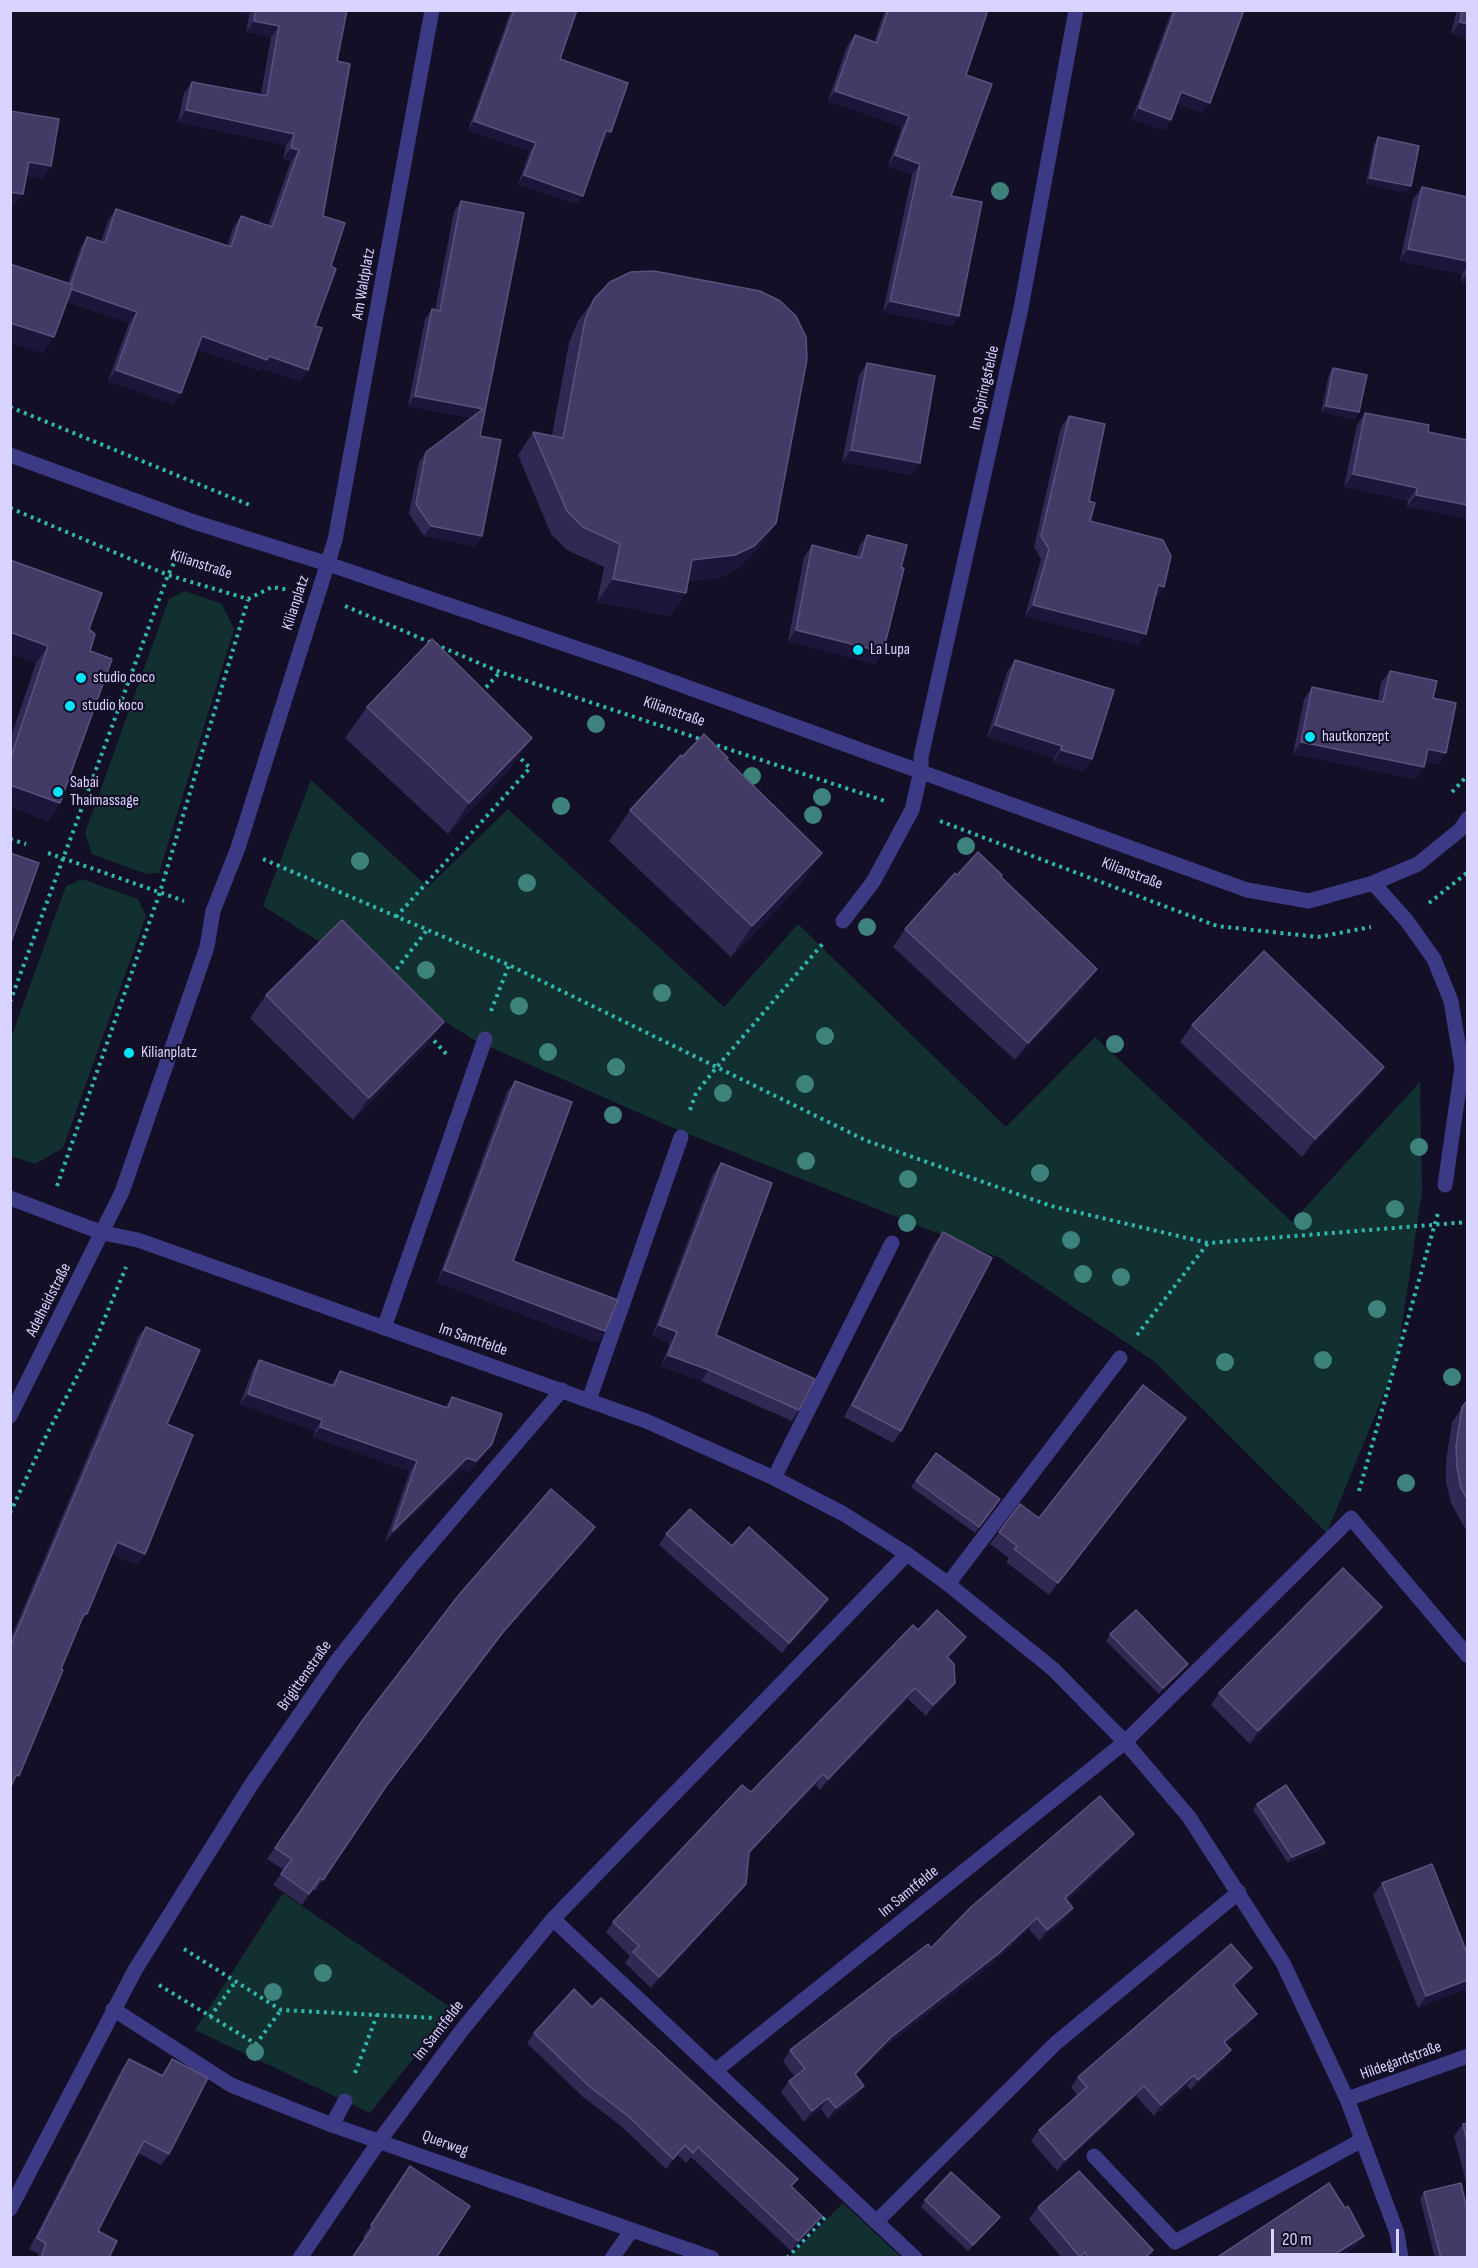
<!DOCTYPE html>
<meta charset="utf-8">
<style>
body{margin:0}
#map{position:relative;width:1478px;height:2268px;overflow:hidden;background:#130f26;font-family:"Sofia Sans Condensed",sans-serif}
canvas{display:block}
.frame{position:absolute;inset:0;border:12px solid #d9d4ff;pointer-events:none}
.scale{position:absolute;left:1271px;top:2229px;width:128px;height:27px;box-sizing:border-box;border:3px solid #d9d4ff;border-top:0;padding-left:8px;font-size:18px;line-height:21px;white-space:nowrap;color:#d9d4ff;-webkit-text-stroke:4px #130f26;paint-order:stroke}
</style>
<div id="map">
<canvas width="1478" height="2268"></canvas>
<div class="frame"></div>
<div class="scale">20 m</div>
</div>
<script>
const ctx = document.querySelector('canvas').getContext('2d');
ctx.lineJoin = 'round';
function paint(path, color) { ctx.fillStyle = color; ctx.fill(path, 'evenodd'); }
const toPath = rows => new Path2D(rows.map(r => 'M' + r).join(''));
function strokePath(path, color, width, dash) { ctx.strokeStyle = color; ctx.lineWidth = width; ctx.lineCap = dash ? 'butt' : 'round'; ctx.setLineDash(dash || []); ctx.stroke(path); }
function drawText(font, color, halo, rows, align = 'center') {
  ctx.font = font + ' "Sofia Sans Condensed",sans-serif'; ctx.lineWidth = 4.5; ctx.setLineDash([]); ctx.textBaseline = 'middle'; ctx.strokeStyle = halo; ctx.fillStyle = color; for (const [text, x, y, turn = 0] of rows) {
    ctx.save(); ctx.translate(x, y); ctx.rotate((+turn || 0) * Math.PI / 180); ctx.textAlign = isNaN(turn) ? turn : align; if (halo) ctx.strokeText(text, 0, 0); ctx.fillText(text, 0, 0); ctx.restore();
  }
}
paint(toPath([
 [185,591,222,604,234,629,159,873,146,874,92,854,85,833,169,599],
 [311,780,428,887,508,809,724,1007,798,924,1006,1127,1095,1037,1292,1222,1420,1082,1422,1192,1396,1364,1327,1533,1155,1362,1000,1258,671,1127,474,1040,263,906],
 [82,879,138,899,146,916,63,1148,35,1164,11,1156,11,1038,66,886],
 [283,1893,453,2009,370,2113,195,2030],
 [843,2203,901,2257,789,2257]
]), '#12302f');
strokePath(toPath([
 [10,407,252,506],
 [10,508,168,575,248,599,272,587,289,590],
 [345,606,500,672,703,740],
 [481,693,500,672],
 [710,743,885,801],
 [1452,792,1468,775],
 [940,821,1217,926,1318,937,1371,927],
 [10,839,26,844],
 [48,853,184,901],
 [263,859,509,965,867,1141,1051,1206,1208,1243,1468,1222],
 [1429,903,1468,872],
 [396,917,530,768,516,754],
 [392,975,427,930],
 [10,1002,168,575,182,547],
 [491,1011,509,965],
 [429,1035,448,1056],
 [690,1110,696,1093,716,1068,825,941],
 [57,1186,160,892,248,600],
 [1137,1335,1208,1243],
 [1359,1491,1438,1213],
 [10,1513,47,1434,94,1344,126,1267],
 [184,1949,281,2010,435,2018],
 [159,1985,256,2044,281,2010],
 [210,2017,236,1981],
 [355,2073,377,2015],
 [787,2258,827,2215]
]), '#2fb8b0', 4, [3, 4.5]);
strokePath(toPath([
 [843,921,873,882,912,810,921,771],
 [384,1328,485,1039],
 [589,1400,681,1137],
 [774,1478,892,1243],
 [948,1584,1120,1358],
 [1125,1742,1351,1518,1468,1656],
 [332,2125,345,2101]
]), '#3d3a85', 15);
strokePath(toPath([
 [10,455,194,522,328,564,629,666,1247,890,1309,901,1373,883,1418,864,1461,829,1468,818],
 [921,771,921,757,1021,308,1076,10],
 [1373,883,1407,921,1434,959,1451,1001,1462,1067,1445,1185],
 [10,1198,103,1233,138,1240,646,1421,774,1478,842,1513,907,1554,948,1584,1053,1669,1125,1742,1189,1817,1283,1963,1347,2099,1397,2233,1401,2258],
 [10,1416,122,1192,207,947,213,911,238,848,335,540,432,10],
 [553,1919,915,2258],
 [113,2009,231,2085,332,2125,712,2258],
 [715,2071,1125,1742],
 [1347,2099,1468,2056],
 [1094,2156,1175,2242,1362,2140],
 [10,2209,135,1970,251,1785,336,1662,411,1567,562,1390],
 [876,2222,1056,2043,1239,1892],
 [300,2258,380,2140,462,2030,553,1919,907,1554],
 [612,2258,632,2230]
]), '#3d3a85', 15);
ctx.fillStyle = '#3d827b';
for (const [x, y] of [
 [1000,191],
 [596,724],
 [752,776],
 [822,797],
 [561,806],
 [813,815],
 [966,846],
 [360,861],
 [527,883],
 [867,927],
 [426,970],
 [662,993],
 [519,1006],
 [825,1036],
 [1115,1044],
 [548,1052],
 [616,1067],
 [805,1084],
 [723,1093],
 [613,1115],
 [1419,1147],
 [806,1161],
 [1040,1173],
 [908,1179],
 [1395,1209],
 [1303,1221],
 [907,1223],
 [1071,1240],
 [1083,1274],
 [1121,1277],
 [1377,1309],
 [1323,1360],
 [1225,1362],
 [1452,1377],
 [1406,1483],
 [323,1973],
 [273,1992],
 [255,2052]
]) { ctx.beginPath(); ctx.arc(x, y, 9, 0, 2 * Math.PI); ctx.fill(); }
paint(toPath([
 [240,10,347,10,337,61,323,216,331,266,315,326,308,370,300,381,262,368,260,371,197,349,173,404,108,381,129,323,67,302,43,353,10,343,10,264,68,283,80,249,87,237,101,242,108,221,116,209,227,246,233,228,241,216,268,226,291,161,283,159,286,145,178,122,184,93,192,82,261,94,271,37,246,32,249,16,240,13],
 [511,10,577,10,560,59,611,132,605,141,603,140,577,204,518,184,530,151,468,130],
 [885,10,988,10,966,75,951,196,959,316,952,326,883,312,912,175,888,166,902,127,828,101,847,46,855,35,874,42],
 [1172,10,1244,10,1203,113,1177,104,1171,120,1164,130,1132,119],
 [1457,10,1467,10,1467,38,1451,34],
 [1378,137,1411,186,1406,193,1366,184,1374,144],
 [1422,187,1467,197,1467,284,1461,282,1462,274,1400,261,1413,199],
 [461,201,480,436,482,536,475,546,424,536,409,514,419,462,426,452,471,418,408,406,425,319,432,309,435,310,454,211],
 [594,299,776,523,760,546,738,568,719,578,688,581,686,593,670,616,597,602,604,567,567,550,551,534,518,455,533,432,552,435,569,343,578,321],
 [867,363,920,463,912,475,842,462,859,376],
 [1333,368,1359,412,1355,419,1321,412,1329,374],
 [1365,413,1428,432,1467,440,1407,507,1408,500,1344,487,1357,425],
 [1069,416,1089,501,1090,521,1164,587,1157,597,1155,597,1146,634,1138,645,1025,616,1041,559,1034,547,1061,427],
 [867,535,883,652,875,664,788,641,804,557,812,545,856,557,859,547],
 [10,560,89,629,90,651,60,803,48,821,10,807,10,740,36,663,10,654],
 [1015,660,1084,772,1053,762,1054,758,987,737,1007,672],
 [1390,671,1433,698,1446,753,1438,764,1425,762,1424,767,1416,779,1293,754,1304,699,1312,687,1378,701,1381,682],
 [367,707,511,768,448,834,345,738],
 [682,757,726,760,801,884,731,957,609,841,630,810],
 [957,875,1001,877,1097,969,1085,986,1015,1060,893,947,905,929],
 [266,995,428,1044,353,1120,250,1018],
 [1192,1025,1384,1067,1371,1084,1302,1157,1180,1042],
 [515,1081,513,1261,605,1331,597,1343,437,1282,507,1092],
 [721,1163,716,1335,799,1410,792,1421,701,1381,661,1366,670,1343,652,1336,713,1174],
 [943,1232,901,1431,893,1443,844,1417,934,1244],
 [146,1327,167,1424,138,1565,112,1554,79,1625,10,1789,10,1640,138,1337],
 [259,1360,331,1385,340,1371,445,1407,452,1397,485,1454,468,1472,460,1469,385,1542,410,1471,313,1437,315,1431,240,1404,252,1371],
 [1467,1401,1467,1532,1451,1503,1446,1482,1446,1461,1452,1422],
 [1186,1418,1049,1595,1006,1562,1009,1558,990,1544,999,1532,1039,1518],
 [936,1453,1000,1499,975,1533,911,1487],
 [666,1534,732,1546,821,1610,782,1653,659,1545],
 [587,1538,495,1643,382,1792,315,1891,312,1889,302,1905,273,1885,284,1870,267,1859,362,1721],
 [1382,1607,1373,1619,1250,1744,1211,1705,1219,1693],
 [918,1630,958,1648,949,1658,947,1694,926,1716,908,1699,820,1790,816,1785,748,1855,746,1884,738,1895,651,1988,625,1963,630,1956,606,1932,613,1922,751,1792],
 [1110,1634,1183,1670,1159,1694,1106,1641],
 [1257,1804,1325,1843,1321,1849,1288,1863,1253,1810],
 [1126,1845,1067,1901,1073,1908,1065,1919,1039,1941,1029,1929,991,1965,882,2049,856,2075,856,2097,828,2119,821,2109,804,2122,781,2092,789,2081,795,2077,783,2061,790,2050,931,1948],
 [1382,1883,1467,1953,1418,2008,1373,1895],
 [1244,1978,1235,1987,1257,2014,1249,2024,1226,2044,1224,2060,1191,2090,1187,2086,1154,2116,1136,2096,1057,2171,1031,2141,1039,2130,1078,2096,1071,2087,1078,2077],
 [534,2033,792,2187,815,2226,791,2251,691,2157,686,2163,678,2155,666,2169,621,2126,583,2097,527,2043],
 [129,2059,161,2075,172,2059,169,2154,161,2165,138,2153,98,2231,109,2258,37,2258,39,2254,29,2249,121,2070],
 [1467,2123,1467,2186,1454,2136,1463,2124],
 [410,2166,436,2258,365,2238,363,2237],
 [1424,2192,1467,2258,1435,2258,1420,2199],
 [925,2200,995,2223,968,2251,921,2207],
 [1038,2207,1148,2258,1062,2258,1029,2219]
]), '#312854');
paint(toPath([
 [242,10,253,10,249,16,240,13],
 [254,21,279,26,271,37,246,32],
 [1460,22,1467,24,1467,38,1451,34],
 [835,91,909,116,902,127,828,101],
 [1181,92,1210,103,1203,113,1173,103],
 [1139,108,1171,120,1164,130,1132,119],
 [186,110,294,134,286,145,178,122],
 [474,121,536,143,530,151,468,130],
 [606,130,611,132,605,141,600,139],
 [291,148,299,150,291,161,283,159],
 [895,155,920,164,912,175,888,166],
 [29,162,51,166,43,179,20,175],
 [524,175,583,196,577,204,518,184],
 [1370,178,1411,186,1406,193,1366,184],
 [10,192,23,194,14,206,10,205],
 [1408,249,1467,261,1467,267,1462,274,1400,261],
 [1467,273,1467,284,1461,282],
 [70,288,137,312,129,323,62,300],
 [890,301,959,316,952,326,883,312],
 [10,323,54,337,43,353,10,343],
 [202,336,269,356,308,370,300,381,262,368,260,371,194,348],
 [116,370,181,393,173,404,108,381],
 [415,396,483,409,476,419,408,406],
 [1326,406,1359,412,1355,419,1321,412],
 [851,450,920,463,912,475,842,462],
 [1353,474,1417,488,1408,500,1344,487],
 [1416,495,1467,505,1467,519,1407,507],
 [776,523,760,546,738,568,719,578,677,583,692,560],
 [431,526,482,536,475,546,424,536],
 [613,579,686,593,670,616,597,602],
 [1158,585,1164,587,1157,597,1150,596],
 [1033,605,1146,634,1138,645,1025,616],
 [796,630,883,652,875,664,788,641],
 [10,632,48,646,36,663,10,654],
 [995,725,1062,746,1054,758,987,737],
 [532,738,511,768,448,834,469,803],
 [1301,742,1424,767,1416,779,1293,754],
 [1428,749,1446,753,1438,764,1420,761],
 [1061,750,1092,759,1084,772,1053,762],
 [10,785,60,803,48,821,10,807],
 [822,853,801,884,731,957,752,926],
 [1097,969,1085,986,1015,1060,1028,1043],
 [444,1022,428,1044,353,1120,369,1098],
 [1384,1067,1371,1084,1302,1157,1315,1139],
 [444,1270,605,1331,597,1343,437,1282],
 [659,1325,677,1332,670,1343,652,1336],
 [668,1355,709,1370,701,1381,661,1366],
 [248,1394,322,1420,315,1431,240,1404],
 [1186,1418,1177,1430,1049,1595,1058,1583],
 [320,1427,417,1461,410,1471,313,1437],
 [492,1444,485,1454,468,1472,460,1469,385,1542,393,1531,467,1458],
 [595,1527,587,1538,495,1643,379,1796,503,1632],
 [117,1542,145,1554,138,1565,109,1553],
 [828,1599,821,1610,782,1653,789,1643],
 [1382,1607,1373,1619,1250,1744,1258,1731],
 [84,1614,87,1614,79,1625],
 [966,1637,958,1648,940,1668,947,1657],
 [1188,1664,1183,1670,1159,1694,1163,1688],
 [955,1683,947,1694,926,1716,933,1705],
 [915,1688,908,1699,820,1790,828,1779],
 [823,1774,816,1785,741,1862,749,1852],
 [1134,1834,1126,1845,1057,1910,1065,1898],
 [1325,1843,1321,1849,1288,1863,1292,1857],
 [746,1884,738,1895,651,1988,659,1977],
 [1073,1908,1065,1919,1039,1941,1047,1930],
 [1037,1918,1029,1929,991,1965,882,2049,847,2085,855,2074,890,2038],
 [1252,1968,1244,1978,1226,1996,1233,1985],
 [1467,1980,1467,1989,1418,2008,1426,1996],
 [1257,2014,1249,2024,1217,2052,1224,2042],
 [1231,2050,1224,2060,1191,2090,1198,2080],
 [1194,2075,1187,2086,1154,2116,1161,2105],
 [864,2086,856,2097,828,2119,836,2108],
 [1144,2086,1136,2096,1057,2171,1065,2160],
 [828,2098,821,2109,804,2122,812,2111],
 [685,2145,678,2155,666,2169,673,2159],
 [822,2216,815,2226,791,2251,798,2241],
 [1364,2236,1356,2247,1340,2258,1333,2258,1335,2254]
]), '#1d163a');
const building = toPath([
 [256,10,347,10,337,61,350,64,323,216,345,223,331,266,336,269,315,326,322,328,308,370,269,356,267,360,202,336,181,393,116,370,137,312,71,289,73,285,71,284,87,237,105,243,116,209,231,247,241,216,272,227,299,150,291,148,294,134,186,110,192,82,267,96,279,26,254,21,256,10],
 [514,10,577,10,560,59,628,83,611,132,606,130,583,196,524,175,536,143,474,121,514,10],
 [888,10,988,10,966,75,992,84,951,196,982,202,959,316,890,301,920,164,895,155,909,116,835,91,855,35,877,43,888,10],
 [1175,10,1244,10,1210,103,1181,92,1171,120,1139,108,1175,10],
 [1462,10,1467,10,1467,24,1460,22,1462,10],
 [10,111,59,119,51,166,29,162,23,194,10,192,10,111],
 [1378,137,1419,146,1411,186,1370,178,1378,137],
 [1422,187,1467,197,1467,261,1408,249,1422,187],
 [461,201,524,213,480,436,501,440,482,536,431,526,416,504,426,452,483,409,415,396,432,309,440,311,461,201],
 [10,264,73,285,54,337,10,323,10,264],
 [654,271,760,291,780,301,796,316,806,337,807,359,776,523,754,546,735,555,692,560,686,593,613,579,620,544,583,527,567,511,533,432,563,438,585,320,594,299,610,282,631,272,654,271],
 [867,363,935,376,920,463,851,450,867,363],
 [1333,368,1367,375,1359,412,1326,406,1333,368],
 [1365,413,1429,425,1428,432,1467,440,1467,505,1416,495,1417,488,1353,474,1365,413],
 [1069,416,1105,424,1089,501,1095,503,1090,521,1163,540,1171,556,1164,587,1158,585,1146,634,1033,605,1049,549,1041,536,1069,416],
 [867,535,907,545,901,568,904,568,883,652,796,630,812,545,861,558,867,535],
 [10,560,102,593,89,629,95,634,90,651,112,659,60,803,10,785,10,760,48,646,10,632,10,560],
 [432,639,532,738,469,803,367,707,432,639],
 [1015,660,1114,690,1092,759,1061,750,1062,746,995,725,1015,660],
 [1390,671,1437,681,1433,698,1456,703,1446,753,1428,749,1424,767,1301,742,1312,687,1383,702,1390,671],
 [704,734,728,758,726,759,822,853,752,926,630,810,681,755,682,757,704,734],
 [978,852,1002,875,1001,877,1097,969,1028,1043,905,929,955,873,957,875,978,852],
 [10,853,39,863,10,945,10,853],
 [342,920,444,1022,369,1098,266,995,342,920],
 [1264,951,1384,1067,1315,1139,1192,1025,1264,951],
 [515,1081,572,1102,513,1261,618,1300,605,1331,444,1270,515,1081],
 [721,1163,772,1183,716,1335,815,1379,799,1410,709,1370,668,1355,677,1332,659,1325,721,1163],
 [943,1232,992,1258,901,1431,852,1405,943,1232],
 [146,1327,200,1350,167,1424,193,1435,145,1554,117,1542,87,1614,84,1614,61,1669,63,1670,19,1776,16,1775,10,1789,10,1647,146,1327],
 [259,1360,334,1386,340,1371,448,1408,452,1397,502,1414,492,1444,476,1461,467,1458,393,1531,417,1461,320,1427,322,1420,248,1394,259,1360],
 [1143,1385,1186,1418,1058,1583,1014,1549,1017,1546,999,1532,1020,1504,1039,1518,1143,1385],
 [1467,1401,1467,1499,1461,1488,1457,1467,1456,1446,1462,1407,1467,1401],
 [936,1453,1000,1499,979,1527,916,1481,936,1453],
 [551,1489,595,1527,503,1632,387,1785,323,1880,320,1878,309,1894,281,1874,292,1859,275,1848,362,1721,458,1596,551,1489],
 [690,1509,732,1546,749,1527,828,1599,789,1643,666,1534,690,1509],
 [1343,1568,1382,1607,1258,1731,1219,1693,1343,1568],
 [937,1610,966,1637,947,1657,954,1664,955,1683,933,1705,915,1688,828,1779,823,1774,749,1852,746,1884,659,1977,633,1952,639,1946,613,1922,742,1785,751,1792,913,1625,918,1630,937,1610],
 [1136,1610,1188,1664,1163,1688,1110,1634,1136,1610],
 [1286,1785,1325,1843,1292,1857,1257,1804,1286,1785],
 [1100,1796,1134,1834,1065,1898,1073,1908,1047,1930,1037,1918,998,1954,890,2038,855,2074,864,2086,836,2108,828,2098,812,2111,789,2081,805,2069,790,2050,928,1944,931,1948,971,1907,1100,1796],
 [1432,1864,1467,1953,1467,1980,1426,1996,1382,1883,1432,1864],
 [1231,1944,1252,1968,1233,1985,1257,2014,1224,2042,1231,2050,1198,2080,1194,2075,1161,2105,1144,2086,1065,2160,1039,2130,1087,2087,1078,2077,1231,1944],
 [574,1989,592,2007,601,1998,798,2179,791,2186,822,2216,798,2241,698,2147,693,2153,685,2145,673,2159,628,2116,590,2087,534,2033,574,1989],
 [129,2059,163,2076,172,2059,208,2078,169,2154,144,2141,98,2231,117,2241,109,2258,41,2258,46,2243,37,2238,129,2059],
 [1467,2123,1467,2141,1463,2124,1467,2123],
 [410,2166,470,2206,436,2258,352,2258,373,2227,371,2225,410,2166],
 [1079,2171,1153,2250,1145,2258,1088,2258,1085,2252,1080,2257,1038,2207,1079,2171],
 [951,2172,1000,2217,973,2245,925,2200,951,2172],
 [1329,2183,1345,2208,1348,2206,1364,2236,1335,2254,1337,2258,1216,2258,1329,2183],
 [1461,2183,1467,2210,1467,2258,1441,2258,1424,2192,1461,2183]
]);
paint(building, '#433a66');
strokePath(building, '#5a527e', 1.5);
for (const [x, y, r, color] of [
 [858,650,6,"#00e5ff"],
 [81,678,6,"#00e5ff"],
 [70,706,6,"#00e5ff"],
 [1310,737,6,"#00e5ff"],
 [58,792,6,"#00e5ff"],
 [129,1053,6,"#00e5ff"]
]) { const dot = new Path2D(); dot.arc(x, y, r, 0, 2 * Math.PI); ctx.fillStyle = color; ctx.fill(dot); strokePath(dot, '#130f26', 2); }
drawText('16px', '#d9d4ff', '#130f26', [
 ["Am Waldplatz",364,284,-80],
 ["Im Spiringsfelde",985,388,-77],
 ["Kilianstraße",201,565,18],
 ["Kilianplatz",296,603,-72],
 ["Kilianstraße",674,712,19],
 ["Kilianstraße",1132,874,21],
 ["Adelheidstraße",49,1300,-63],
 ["Im Samtfelde",473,1340,19],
 ["Brigittenstraße",305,1676,-55],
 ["Im Samtfelde",909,1892,-39],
 ["Im Samtfelde",439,2031,-52],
 ["Hildegardstraße",1401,2061,-20],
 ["Querweg",445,2144,20]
]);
drawText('16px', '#d9d4ff', '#130f26', [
 ["La Lupa",870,650],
 ["studio coco",93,678],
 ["studio koco",82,706],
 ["hautkonzept",1322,737],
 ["Sabai",70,783],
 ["Thaimassage",70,801],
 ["Kilianplatz",141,1053]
], 'left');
</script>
